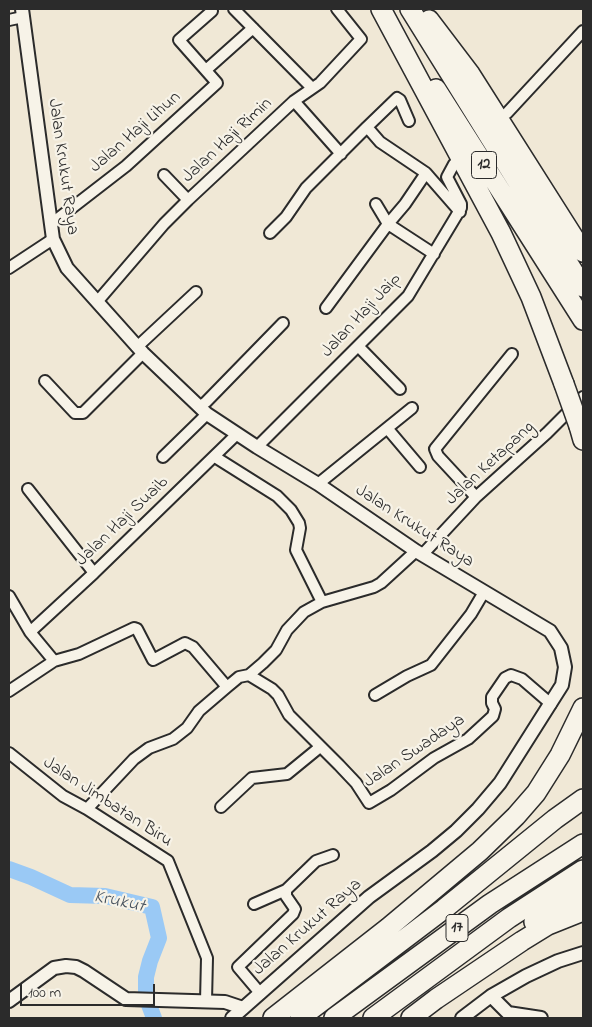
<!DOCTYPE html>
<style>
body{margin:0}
#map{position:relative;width:592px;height:1027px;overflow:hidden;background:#f0e8d6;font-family:"Indie Flower",sans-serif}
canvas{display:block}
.frame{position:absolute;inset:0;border:10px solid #2b2b2b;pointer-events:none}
.scale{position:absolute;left:20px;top:984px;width:135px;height:22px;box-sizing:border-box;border:2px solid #2b2b2b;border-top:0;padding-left:6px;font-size:15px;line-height:18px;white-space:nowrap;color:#2b2b2b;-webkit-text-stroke:4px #f7f3e8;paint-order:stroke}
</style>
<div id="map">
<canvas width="592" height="1027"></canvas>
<div class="frame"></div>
<div class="scale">100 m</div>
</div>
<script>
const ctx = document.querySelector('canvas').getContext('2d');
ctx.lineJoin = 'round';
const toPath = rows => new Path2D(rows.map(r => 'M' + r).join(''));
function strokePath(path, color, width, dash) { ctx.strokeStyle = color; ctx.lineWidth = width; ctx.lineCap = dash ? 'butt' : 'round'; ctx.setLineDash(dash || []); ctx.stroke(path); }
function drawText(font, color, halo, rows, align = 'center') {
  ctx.font = font + ' "Indie Flower",sans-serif'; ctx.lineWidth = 4.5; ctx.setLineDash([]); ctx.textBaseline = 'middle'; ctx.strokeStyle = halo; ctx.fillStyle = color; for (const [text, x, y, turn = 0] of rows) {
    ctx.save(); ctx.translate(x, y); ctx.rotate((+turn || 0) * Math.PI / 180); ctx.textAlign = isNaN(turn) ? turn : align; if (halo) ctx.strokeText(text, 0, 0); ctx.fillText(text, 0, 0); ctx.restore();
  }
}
strokePath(toPath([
 [9,869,31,877,70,895,105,896,152,907,159,938,150,961,146,977,146,997,154,1018]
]), '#9ac9f5', 16);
const minor = toPath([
 [234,9,312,88],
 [9,20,23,17],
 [206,70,253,28],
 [294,101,341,154],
 [507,113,583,31],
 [367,127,397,98,400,100,409,121],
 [426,173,460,212],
 [164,175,188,200],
 [376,204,388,224,434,254],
 [51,224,126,166,217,83,179,40,212,11],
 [270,233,286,217,306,188,367,127,380,142,426,173,405,204,388,224,326,308],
 [9,268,53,239],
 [97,302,164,224,188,200,294,101,320,83,361,39,337,9],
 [358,346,400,389],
 [137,347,196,292],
 [45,381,75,413,83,413,143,353],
 [199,407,206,402,283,323],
 [387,428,420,467],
 [257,447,408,296,461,208,461,204,447,177,454,164],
 [163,457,207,414],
 [215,457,277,496,291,510,299,523,300,528,296,550,322,602],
 [318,484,412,408],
 [28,489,94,573],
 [476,497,438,456,435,449,512,354],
 [422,555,476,497,547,433,583,397],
 [9,596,30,632,54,661,9,691],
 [30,632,94,573,237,434],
 [54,661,79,654,134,628,137,629,153,660,185,643,193,647,227,687],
 [249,675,272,689,278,695,289,715,339,765,356,783,369,803,391,790,434,758,468,739,493,716,495,709,492,703,492,697,505,678,511,675,522,679,551,704],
 [375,695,407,676,431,665,471,614,484,592],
 [9,753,63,796,87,809,168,861,207,958,206,1001],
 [221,807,252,778,287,774,320,747],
 [87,809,134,759,149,748,173,739,187,728,199,711,227,687,239,677,249,675,263,663,276,650,287,630,304,612,322,602,374,587,381,583,416,551],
 [254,904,286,890],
 [260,993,238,967,293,914,295,909,286,896,286,890,316,861,333,855]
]);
const tertiary = toPath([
 [22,9,53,239,67,268,143,353,207,414,257,447,318,484,416,551,550,631,561,648,565,667,562,685,500,783,478,809,456,831,432,851,369,897,232,1018],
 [491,996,508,1013,541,1018],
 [9,1001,54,968,66,966,76,967,84,971,126,999,225,1002,243,1008],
 [462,1018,491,996,526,976,558,961,583,953]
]);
const motorway = toPath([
 [381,9,501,233,531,297,564,384],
 [410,9,583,287],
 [429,20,470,74,583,252],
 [436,89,583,320],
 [579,426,583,440],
 [534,922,583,890],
 [273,1018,388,928,480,851,516,816,536,793,560,755,583,708],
 [300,1018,444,909,555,819,583,799],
 [334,1018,490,904,583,844],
 [373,1018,509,918,583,870],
 [411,1018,436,999,522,941,548,925,583,911]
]);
strokePath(minor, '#2b2b2b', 14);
strokePath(tertiary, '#2b2b2b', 16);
strokePath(motorway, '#2b2b2b', 22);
strokePath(minor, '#f7f3e8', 10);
strokePath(tertiary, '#f7f3e8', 12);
strokePath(motorway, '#f7f3e8', 19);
const motorwayBridge = toPath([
 [564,384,579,426]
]);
strokePath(motorwayBridge, '#2b2b2b', 22, []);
strokePath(motorwayBridge, '#f7f3e8', 19);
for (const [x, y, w] of [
 [484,165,25],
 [457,928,22]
]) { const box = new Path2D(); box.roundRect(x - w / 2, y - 13.5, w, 27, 4); ctx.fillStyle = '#f7f3e8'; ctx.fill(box); strokePath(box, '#2b2b2b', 1); }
drawText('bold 16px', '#2b2b2b', null, [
 ["12",484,165],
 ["17",457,928]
]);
drawText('18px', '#2b2b2b', '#f7f3e8', [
 ["Jalan Haji Lihun",136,133,-41],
 ["Jalan Haji Rimin",228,141,-43],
 ["Jalan Krukut Raya",62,167,82],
 ["Jalan Haji Jaip",362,316,-47],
 ["Jalan Ketapang",491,464,-43],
 ["Jalan Haji Suaib",123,522,-44],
 ["Jalan Krukut Raya",414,527,33],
 ["Jalan Swadaya",415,752,-34],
 ["Jalan Jimbatan Biru",107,803,33],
 ["Jalan Krukut Raya",308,928,-41]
]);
drawText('italic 19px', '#47525e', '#f7f3e8', [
 ["Krukut",119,903,12]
]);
</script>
